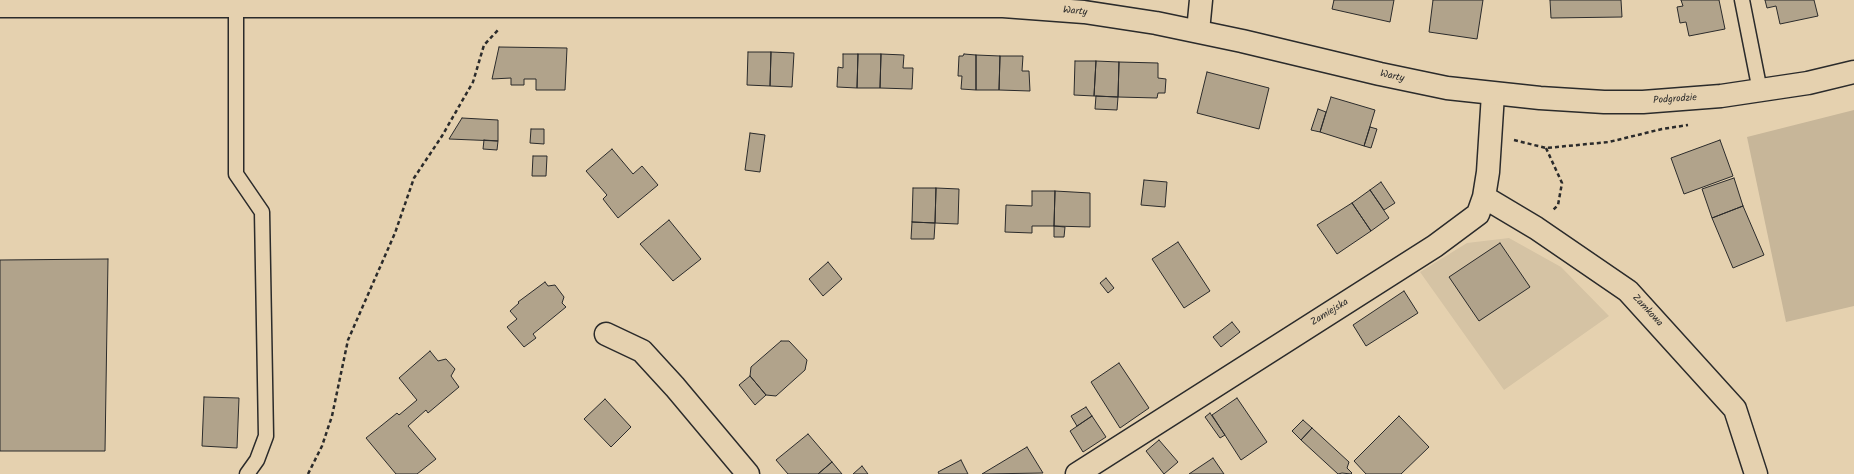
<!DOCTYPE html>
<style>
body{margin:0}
canvas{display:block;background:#e5d1af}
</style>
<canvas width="1854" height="474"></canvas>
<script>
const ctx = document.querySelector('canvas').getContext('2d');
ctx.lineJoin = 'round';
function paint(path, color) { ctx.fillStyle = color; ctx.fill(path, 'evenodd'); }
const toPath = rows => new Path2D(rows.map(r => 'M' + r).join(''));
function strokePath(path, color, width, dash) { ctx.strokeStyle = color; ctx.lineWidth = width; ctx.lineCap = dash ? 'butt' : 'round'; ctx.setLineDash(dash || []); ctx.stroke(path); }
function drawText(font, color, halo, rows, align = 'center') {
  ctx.font = font + ' Kalam,sans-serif'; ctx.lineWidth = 3.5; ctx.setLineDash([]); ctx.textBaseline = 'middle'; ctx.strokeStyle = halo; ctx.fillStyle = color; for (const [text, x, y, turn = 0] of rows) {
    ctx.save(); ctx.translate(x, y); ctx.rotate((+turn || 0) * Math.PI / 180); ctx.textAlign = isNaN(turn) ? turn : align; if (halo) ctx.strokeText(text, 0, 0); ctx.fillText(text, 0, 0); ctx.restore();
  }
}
paint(toPath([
 [1509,238,1561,267,1609,316,1504,390,1420,272,1467,243]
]), '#d5c3a4');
paint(toPath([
 [1854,110,1854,306,1786,322,1747,137]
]), '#c7b699');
const building = toPath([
 [1334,0,1394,0,1390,22,1332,9,1334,0],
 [1433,0,1483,0,1477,39,1429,32,1433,0],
 [1550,0,1621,0,1622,17,1551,18,1550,0],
 [1681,0,1719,0,1725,29,1689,36,1686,22,1680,23,1677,7,1683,6,1681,0],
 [1765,0,1814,0,1818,16,1780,24,1776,6,1767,8,1765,0],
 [499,47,567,48,565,90,536,90,536,79,524,79,524,85,511,85,511,78,492,79,499,47],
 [748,52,771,52,770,86,747,85,748,52],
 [771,52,794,53,792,87,770,86,771,52],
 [843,54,858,54,857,88,837,87,838,67,843,68,843,54],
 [858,54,881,54,880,88,857,88,858,54],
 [881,54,904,55,903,68,913,68,912,89,880,88,881,54],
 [964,54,976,55,976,90,961,89,962,76,958,76,959,56,963,56,964,54],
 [976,55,1000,56,999,90,976,90,976,55],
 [1000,56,1023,56,1022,71,1029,71,1030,91,999,90,1000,56],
 [1075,61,1096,61,1094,96,1074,95,1075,61],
 [1096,61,1119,62,1118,97,1094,96,1096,61],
 [1119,62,1158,63,1158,78,1166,79,1165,93,1158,93,1157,98,1118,97,1119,62],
 [1207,72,1269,88,1259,129,1197,113,1207,72],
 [1096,96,1118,97,1117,110,1095,109,1096,96],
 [1331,97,1375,110,1364,146,1320,132,1331,97],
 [1318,109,1326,112,1320,132,1311,130,1318,109],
 [462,118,498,120,498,141,449,139,462,118],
 [1370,127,1377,129,1371,148,1364,146,1370,127],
 [531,129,544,129,544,144,530,143,531,129],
 [750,133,765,135,760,172,745,170,750,133],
 [484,140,498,141,497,150,483,149,484,140],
 [1720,140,1733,176,1684,194,1671,158,1720,140],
 [612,149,633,174,642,166,658,185,618,218,603,199,607,195,586,171,612,149],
 [533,156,547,156,546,176,532,176,533,156],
 [1734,178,1743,206,1712,218,1702,189,1734,178],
 [1144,180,1167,182,1165,207,1141,205,1144,180],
 [1381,182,1395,203,1384,210,1370,190,1381,182],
 [913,188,936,188,935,223,912,222,913,188],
 [936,188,959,189,958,224,935,223,936,188],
 [1370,190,1389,218,1371,231,1352,203,1370,190],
 [1032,191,1055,191,1054,226,1032,226,1032,233,1005,232,1006,205,1032,206,1032,191],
 [1055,191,1090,193,1090,227,1054,226,1055,191],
 [1352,203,1371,231,1337,254,1317,225,1352,203],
 [1743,206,1764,255,1733,268,1712,218,1743,206],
 [669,220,701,259,673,281,640,244,669,220],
 [912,222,935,223,934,239,911,239,912,222],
 [1054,226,1065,227,1064,237,1054,237,1054,226],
 [1178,242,1210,291,1184,308,1152,259,1178,242],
 [1500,243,1530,287,1479,321,1449,277,1500,243],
 [108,259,105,451,0,451,0,260,108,259],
 [828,262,842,279,823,296,809,279,828,262],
 [1106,278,1114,288,1108,293,1100,283,1106,278],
 [545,282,548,286,555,285,564,297,562,303,566,307,533,334,536,338,524,347,507,327,517,319,510,311,519,303,518,302,545,282],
 [1404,291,1418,313,1366,346,1353,325,1404,291],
 [1232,322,1240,332,1221,347,1213,337,1232,322],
 [781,341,789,341,807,360,805,370,776,396,766,395,750,376,751,367,781,341],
 [430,351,438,361,446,359,455,369,451,376,459,387,428,413,426,410,408,426,436,459,417,474,396,474,366,438,397,413,399,415,417,400,399,378,430,351],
 [1119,363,1149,408,1120,428,1091,382,1119,363],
 [750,376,766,395,755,405,739,385,750,376],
 [204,397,239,398,237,448,202,446,204,397],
 [1237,398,1267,442,1241,460,1212,415,1237,398],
 [605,399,631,427,611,447,584,419,605,399],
 [1086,407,1092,416,1077,426,1071,416,1086,407],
 [1210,413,1225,435,1220,438,1205,417,1210,413],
 [1092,416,1106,437,1083,452,1070,431,1092,416],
 [1399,416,1429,447,1401,474,1366,474,1354,461,1399,416],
 [1303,420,1312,428,1301,440,1292,431,1303,420],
 [1312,428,1349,462,1347,468,1352,473,1351,474,1342,473,1338,474,1301,440,1312,428],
 [808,434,832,462,818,474,788,474,776,460,808,434],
 [1159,440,1178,462,1164,474,1146,451,1159,440],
 [1027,447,1043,473,982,474,1027,447],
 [1213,458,1224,474,1189,474,1213,458],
 [961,460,968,474,939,474,938,472,961,460],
 [832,462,842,474,818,474,832,462],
 [862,466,868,474,853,474,862,466]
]);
paint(building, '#b1a38b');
strokePath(building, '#2b2b2b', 1);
const lane = toPath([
 [1742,0,1760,91],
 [236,6,236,174,262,212,266,436,257,460,247,474]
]);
const street = toPath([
 [1198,31,1201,0],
 [1484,197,1536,228,1628,291,1735,409,1756,474],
 [606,334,642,351,675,387,748,474],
 [1077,474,1435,246,1478,214,1484,197,1488,172,1493,94]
]);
const secondary = toPath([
 [0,6,1003,6,1084,12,1156,23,1242,41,1380,74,1447,88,1540,98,1604,102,1643,102,1721,96,1808,83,1854,72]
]);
strokePath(lane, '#2b2b2b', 17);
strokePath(street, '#2b2b2b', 25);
strokePath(secondary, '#2b2b2b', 25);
strokePath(toPath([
 [1514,140,1546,148,1609,142,1662,129,1688,125],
 [1546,148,1562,183,1558,205,1553,210],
 [308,474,322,446,332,416,348,340,395,233,414,178,442,136,473,82,484,45,498,30]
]), '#2b2b2b', 2.5, [4, 3]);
strokePath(lane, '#e5d1af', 14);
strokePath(street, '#e5d1af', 22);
strokePath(secondary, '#e5d1af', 22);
drawText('10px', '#2b2b2b', '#e5d1af', [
 ["Warty",1075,12,6],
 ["Warty",1392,77,12],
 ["Podgrodzie",1675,100,-4],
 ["Zamkowa",1647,311,47],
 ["Zamiejska",1330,313,-32]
]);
</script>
